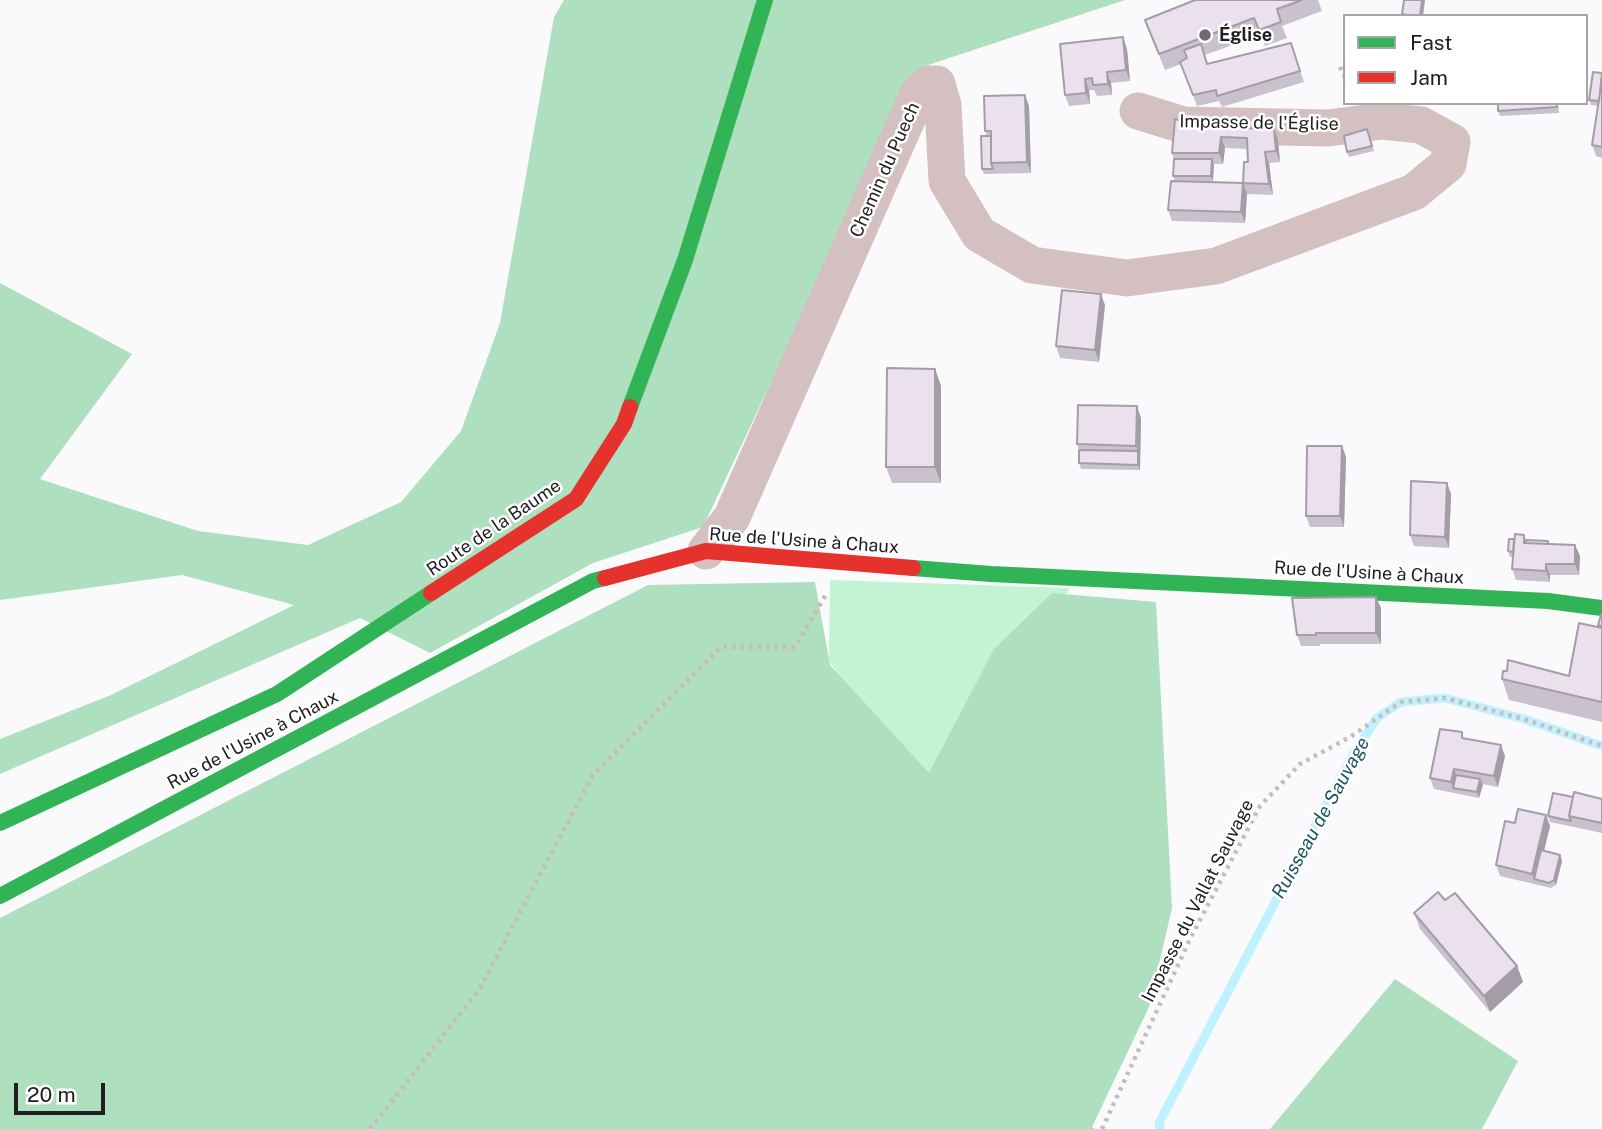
<!DOCTYPE html>
<meta charset="utf-8">
<style>
body{margin:0}
#map{position:relative;width:1602px;height:1129px;overflow:hidden;background:#fafafd;font-family:"Public Sans",sans-serif}
canvas{display:block}
.legend{position:absolute;left:1343px;top:14px;width:245px;height:91px;box-sizing:border-box;background:#fff;border:2px solid #a6a6a7;margin:0;padding:9px 12px;list-style:none;font-size:21px;color:#202023}
.legend li{display:flex;align-items:center;gap:14px;height:35px}
.legend b{width:35px;border:2px solid #a6a6a7}
.scale{position:absolute;left:14px;top:1083px;width:91px;height:32px;box-sizing:border-box;border:4px solid #202023;border-top:0;padding-left:9px;font-size:21px;line-height:24px;white-space:nowrap;color:#202023;-webkit-text-stroke:5px #fff;paint-order:stroke}
</style>
<div id="map">
<canvas width="1602" height="1129"></canvas>
<ul class="legend">
<li><b style="height:9px;background:#30b455"></b>Fast</li>
<li><b style="height:9px;background:#e5322d"></b>Jam</li>
</ul>
<div class="scale">20 m</div>
</div>
<script>
const ctx = document.querySelector('canvas').getContext('2d');
ctx.lineJoin = 'round';
function paint(path, color) { ctx.fillStyle = color; ctx.fill(path, 'evenodd'); }
const toPath = rows => new Path2D(rows.map(r => 'M' + r).join(''));
function strokePath(path, color, width, dash) { ctx.strokeStyle = color; ctx.lineWidth = width; ctx.lineCap = dash ? 'butt' : 'round'; ctx.setLineDash(dash || []); ctx.stroke(path); }
function drawText(font, color, halo, rows, align = 'center') {
  ctx.font = font + ' "Public Sans",sans-serif'; ctx.lineWidth = 5; ctx.setLineDash([]); ctx.textBaseline = 'middle'; ctx.strokeStyle = halo; ctx.fillStyle = color; for (const [text, x, y, turn = 0] of rows) {
    ctx.save(); ctx.translate(x, y); ctx.rotate((+turn || 0) * Math.PI / 180); ctx.textAlign = isNaN(turn) ? turn : align; if (halo) ctx.strokeText(text, 0, 0); ctx.fillText(text, 0, 0); ctx.restore();
  }
}
paint(toPath([
 [830,580,1070,588,941,819,829,661]
]), '#c2f3d2');
paint(toPath([
 [564,0,1125,0,919,68,703,527,593,563,430,653,360,618,0,774,0,739,111,695,294,605,182,575,0,600,0,283,132,354,40,479,198,531,308,545,401,502,461,431,500,323,554,17],
 [815,582,830,665,929,773,994,649,1052,593,1156,602,1172,908,1149,1007,1092,1127,1095,1129,0,1129,0,918,648,585],
 [1395,979,1518,1061,1482,1129,1270,1129]
]), '#aedfbe');
strokePath(toPath([
 [1160,1129,1159,1123,1352,756,1377,718,1401,702,1445,698,1524,719,1602,746]
]), '#bff2fe', 9);
strokePath(toPath([
 [1340,67,1345,78],
 [370,1129,479,990,593,775,721,647,795,647,827,593],
 [1102,1129,1191,937,1260,806,1300,764,1350,737,1401,702,1445,698,1524,719,1602,746]
]), '#c8bbbc', 4.5, [3.5, 5]);
strokePath(toPath([
 [706,551,732,517,918,94,928,84,937,84,943,105,947,181,979,234,1032,265,1127,278,1216,266,1414,192,1448,164,1452,142,1421,125,1382,121,1328,128,1183,125,1138,111]
]), '#d5c0c1', 37);
strokePath(toPath([
 [630,407,685,260,765,0],
 [913,568,991,574,1548,601,1602,608],
 [0,823,277,694,431,593],
 [0,896,593,581,605,578]
]), '#30b455', 16);
strokePath(toPath([
 [605,578,706,551,913,568],
 [431,593,576,499,624,424,630,407]
]), '#e5322d', 16);
paint(toPath([
 [1195,0,1318,0,1322,11,1282,26,1287,38,1265,46,1260,35,1205,55,1208,64,1291,43,1304,82,1222,107,1219,101,1197,106,1181,64,1165,70,1145,20],
 [1060,44,1127,49,1130,81,1111,83,1112,95,1097,96,1094,90,1089,90,1090,104,1069,106,1065,95],
 [1602,74,1602,158,1596,156,1592,145,1598,106,1591,105,1589,100],
 [1498,103,1558,103,1559,113,1500,116,1498,111],
 [1029,106,1031,173,984,174,982,169,987,136,985,131],
 [1205,127,1274,129,1278,140,1280,162,1269,163,1273,195,1247,194,1245,223,1172,221,1168,210,1175,181,1173,176,1174,159,1172,153],
 [1225,148,1247,149,1248,162,1243,183,1188,181,1213,181,1214,164,1223,164],
 [1367,129,1374,151,1349,157,1347,152],
 [1105,305,1099,362,1060,358,1056,346],
 [935,369,941,386,941,483,892,483,886,467],
 [1141,418,1140,470,1081,469,1079,463,1079,450,1077,444],
 [1342,446,1346,457,1344,527,1310,527,1306,516],
 [1447,483,1451,494,1449,548,1414,546,1410,535],
 [1524,535,1526,540,1548,544,1575,545,1580,556,1579,575,1550,575,1550,582,1516,580,1512,569,1513,557,1510,557,1508,551,1514,539],
 [1381,608,1381,644,1320,644,1320,646,1301,646,1297,635],
 [1602,615,1602,722,1509,700,1502,679,1569,676,1599,627,1598,625],
 [1464,738,1505,756,1498,787,1482,784,1479,798,1434,789,1430,778],
 [1573,797,1602,799,1602,833,1550,822,1548,816],
 [1546,815,1550,826,1544,851,1560,855,1562,861,1556,885,1551,888,1500,876,1496,865,1515,823],
 [1445,900,1517,966,1523,982,1490,1012,1420,929,1414,913]
]), '#c9c1cd');
paint(toPath([
 [1422,0,1425,0,1423,16,1420,16],
 [1123,37,1127,49,1130,81,1126,70],
 [1107,72,1111,83,1112,95,1108,84],
 [1085,79,1089,90,1090,104,1086,93],
 [1025,95,1029,106,1031,173,1027,162],
 [1274,129,1278,140,1280,162,1276,151],
 [1221,137,1225,148,1223,164,1219,153],
 [1265,152,1269,163,1273,195,1269,184],
 [1212,159,1214,164,1213,181,1211,176],
 [1243,183,1247,194,1245,223,1241,212],
 [1101,294,1105,305,1099,362,1095,350],
 [935,369,941,386,941,483,935,467],
 [1137,406,1141,418,1140,470,1138,465,1138,451,1136,446],
 [1342,446,1346,457,1344,527,1340,516],
 [1447,483,1451,494,1449,548,1445,537],
 [1575,545,1580,556,1579,575,1575,564],
 [1546,564,1550,575,1550,582,1546,571],
 [1376,597,1381,608,1381,644,1376,633],
 [1501,745,1505,756,1498,787,1494,776],
 [1454,769,1458,780,1453,788,1451,782],
 [1480,779,1483,785,1479,798,1477,792],
 [1546,815,1550,826,1537,880,1534,879,1532,874],
 [1560,855,1562,861,1556,885,1554,880],
 [1517,966,1523,982,1490,1012,1484,996]
]), '#a49da7');
const building = toPath([
 [1195,0,1302,0,1277,9,1281,22,1259,30,1254,18,1159,54,1145,20,1195,0],
 [1404,0,1422,0,1420,16,1411,16,1402,14,1404,0],
 [1123,37,1126,70,1107,72,1108,84,1093,85,1092,78,1085,79,1086,93,1065,95,1060,44,1123,37],
 [1291,43,1300,71,1217,96,1216,90,1193,95,1180,62,1187,58,1184,50,1201,44,1207,64,1291,43],
 [1593,72,1602,73,1599,101,1589,100,1593,72],
 [1602,80,1602,147,1592,145,1602,80],
 [1025,95,1027,162,991,163,991,131,985,131,984,96,1025,95],
 [1498,103,1556,103,1557,107,1498,111,1498,103],
 [1175,119,1205,127,1274,129,1276,151,1265,152,1269,184,1243,183,1241,212,1168,210,1171,181,1243,183,1244,162,1248,162,1247,138,1221,137,1219,153,1172,153,1175,119],
 [1367,129,1372,146,1347,152,1344,136,1367,129],
 [981,136,991,136,991,163,993,169,982,169,981,136],
 [1174,159,1212,159,1211,176,1173,176,1174,159],
 [1062,290,1101,294,1095,350,1056,346,1062,290],
 [887,368,935,369,935,467,886,467,887,368],
 [1078,405,1137,406,1136,446,1077,444,1078,405],
 [1307,446,1342,446,1340,516,1306,516,1307,446],
 [1079,450,1138,451,1138,465,1079,463,1079,450],
 [1411,481,1447,483,1445,537,1410,535,1411,481],
 [1515,534,1524,535,1524,543,1575,545,1575,564,1546,564,1546,571,1512,569,1515,534],
 [1509,539,1514,539,1513,552,1508,551,1509,539],
 [1526,540,1548,541,1548,544,1526,543,1526,540],
 [1376,597,1376,633,1316,633,1316,635,1297,635,1292,598,1376,597],
 [1601,615,1602,615,1602,626,1598,625,1601,615],
 [1579,623,1602,628,1602,702,1502,679,1503,671,1507,671,1508,660,1569,676,1579,623],
 [1440,729,1462,732,1462,738,1501,745,1494,776,1454,769,1451,782,1430,778,1440,729],
 [1456,775,1480,779,1477,792,1453,788,1456,775],
 [1574,792,1602,799,1602,823,1569,816,1574,792],
 [1553,793,1573,797,1569,816,1571,821,1548,816,1553,793],
 [1518,809,1546,815,1532,874,1496,865,1505,821,1515,823,1518,809],
 [1541,850,1560,855,1554,880,1549,883,1534,879,1541,850],
 [1438,892,1445,900,1455,893,1517,966,1484,996,1414,913,1438,892]
]);
paint(building, '#eae0ee');
strokePath(building, '#a49da7', 2);
for (const [x, y, r, color] of [
 [1205,35,7,"#6c6c6f"]
]) { const dot = new Path2D(); dot.arc(x, y, r, 0, 2 * Math.PI); ctx.fillStyle = color; ctx.fill(dot); strokePath(dot, '#fff', 2.5); }
drawText('bold 18px', '#202023', '#fff', [
 ["Église",1219,35]
], 'left');
drawText('18px', '#202023', '#fff', [
 ["Impasse de l'Église",1259,123,1],
 ["Chemin du Puech",885,170,-66],
 ["Route de la Baume",494,528,-34],
 ["Rue de l'Usine à Chaux",804,541,4],
 ["Rue de l'Usine à Chaux",1369,573,3],
 ["Rue de l'Usine à Chaux",253,740,-28],
 ["Impasse du Vallat Sauvage",1198,901,-63]
]);
drawText('italic 19px', '#1a5561', '#fff', [
 ["Ruisseau de Sauvage",1321,818,-61]
]);
</script>
